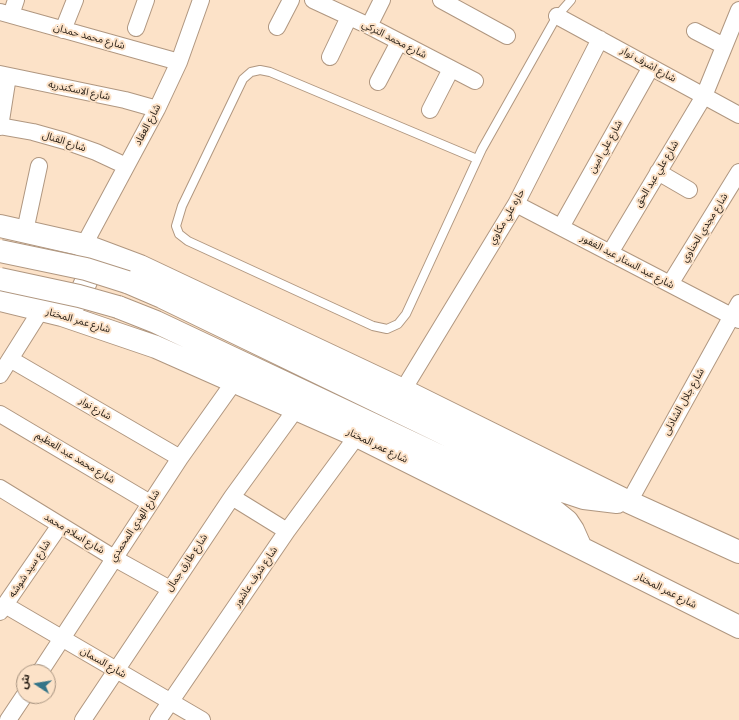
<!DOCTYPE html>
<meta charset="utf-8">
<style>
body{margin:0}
#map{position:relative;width:739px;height:720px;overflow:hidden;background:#fce2c8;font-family:Roboto,"Noto Sans Arabic",sans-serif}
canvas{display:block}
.north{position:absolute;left:16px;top:664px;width:40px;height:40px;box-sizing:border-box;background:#fce2c8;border:1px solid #a6927f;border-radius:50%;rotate:282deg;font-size:11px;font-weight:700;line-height:16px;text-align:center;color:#241b12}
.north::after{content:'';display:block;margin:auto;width:14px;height:18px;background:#347488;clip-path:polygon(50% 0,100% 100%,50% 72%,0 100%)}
</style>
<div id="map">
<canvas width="739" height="720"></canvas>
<div class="north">ش</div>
</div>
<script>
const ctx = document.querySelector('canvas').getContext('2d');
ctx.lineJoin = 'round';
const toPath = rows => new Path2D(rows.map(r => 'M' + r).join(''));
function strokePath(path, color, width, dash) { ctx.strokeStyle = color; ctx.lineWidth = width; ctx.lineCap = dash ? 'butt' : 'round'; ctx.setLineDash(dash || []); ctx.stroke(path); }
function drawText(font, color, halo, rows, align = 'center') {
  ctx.font = font + ' Roboto,"Noto Sans Arabic",sans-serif'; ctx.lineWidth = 4; ctx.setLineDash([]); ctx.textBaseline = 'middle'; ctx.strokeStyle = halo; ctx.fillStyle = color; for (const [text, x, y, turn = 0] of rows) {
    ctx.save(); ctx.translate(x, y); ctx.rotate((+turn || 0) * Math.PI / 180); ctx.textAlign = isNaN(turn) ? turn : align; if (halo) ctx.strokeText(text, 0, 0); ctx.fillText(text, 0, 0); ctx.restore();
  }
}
const service = toPath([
 [477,159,270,72,260,70,251,72,243,79,182,206,176,226,179,234,188,241,373,326,387,329,398,324,406,314,482,149,557,16,571,0]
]);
const minor = toPath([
 [313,0,369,26,475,81],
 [441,0,507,36],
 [0,12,179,62],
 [11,15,16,0],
 [557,16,739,115],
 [369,26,382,0],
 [277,27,291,0],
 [136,28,146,0],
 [63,30,75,0],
 [695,31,724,46],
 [330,57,349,17],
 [0,74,125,100,157,109],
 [378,82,399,42],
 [430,110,451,69],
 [0,126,33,132,65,141,96,152,126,166],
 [0,127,8,76],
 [658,172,689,190],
 [516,204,739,320],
 [561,227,651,67],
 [25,231,39,166],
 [84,245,157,109,179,62,201,0],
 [610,253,704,96,739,10],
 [670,284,739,172],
 [10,359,180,458],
 [0,375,41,310],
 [403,390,516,204,600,39],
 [0,414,150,503],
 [0,488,114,558,170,589],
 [232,497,287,531],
 [629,502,739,303],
 [5,605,202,720],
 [0,612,60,525],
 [40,672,180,458,234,382],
 [8,720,24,696],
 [83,720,232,497,296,409],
 [158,720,287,531,357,436]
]);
const secondary = toPath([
 [0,226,84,245,140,266,403,390,629,502,739,552],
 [127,282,162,297,563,491,584,498,617,502],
 [0,300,62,315,156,347,357,436,739,627],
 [118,307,156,322,552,509,567,521,573,530,581,548],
 [67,310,78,300,87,279,88,268,86,252]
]);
strokePath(service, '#b09780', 10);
strokePath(minor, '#b09780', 18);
strokePath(secondary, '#b09780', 24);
strokePath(service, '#fff', 8);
strokePath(minor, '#fff', 16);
strokePath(secondary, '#fff', 22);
const secondaryBridge = toPath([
 [0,251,86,269,127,282],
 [0,279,79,296,118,307]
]);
strokePath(secondaryBridge, '#b09780', 24, []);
strokePath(secondaryBridge, '#fff', 22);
drawText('10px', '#241b12', '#fce2c8', [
 ["شارع محمد حمدان",89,37,15],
 ["شارع محمد التركي",394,40,27],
 ["شارع اشرف نوار",648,65,29],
 ["شارع الاسكندريه",79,91,12],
 ["شارع العقاد",148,125,-62],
 ["شارع القنال",64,142,18],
 ["شارع علي امين",606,147,-61],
 ["شارع علي عبد الحق",657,174,-59],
 ["حاره علي مكاوي",507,217,-60],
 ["شارع مجدي الحناوي",705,228,-58],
 ["شارع عبد الستار عبد الغفور",627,262,28],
 ["شارع عمر المختار",78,321,16],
 ["شارع جلال الشاذلى",684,402,-61],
 ["شارع نوار",95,409,30],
 ["شارع عمر المختار",377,446,26],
 ["شارع محمد عبد العظيم",75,458,31],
 ["شارع الهدي المحمدي",135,526,-57],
 ["شارع اسلام محمد",74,534,31],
 ["شارع طارق جمال",187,563,-56],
 ["شارع سيد شوشه",30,569,-56],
 ["شارع شرف عاشور",256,577,-56],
 ["شارع عمر المختار",666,591,27],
 ["شارع السمان",103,663,30]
]);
</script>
